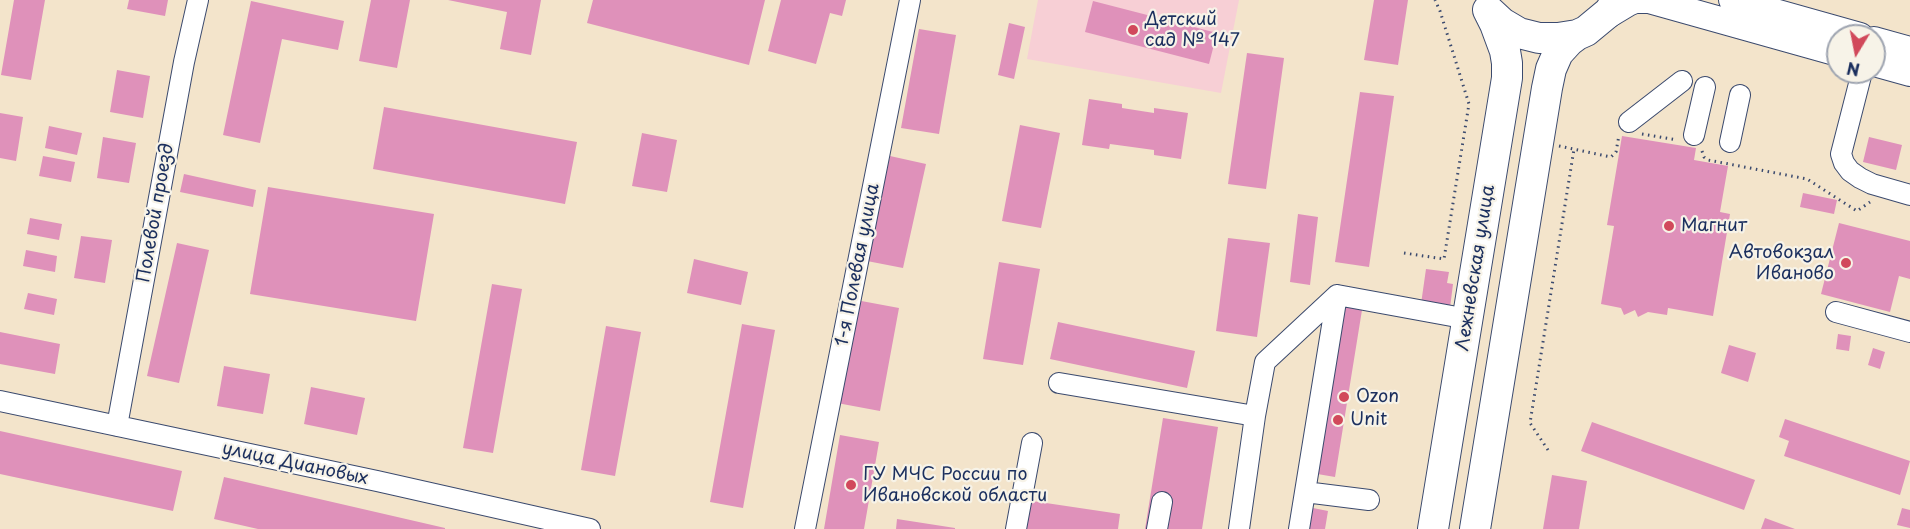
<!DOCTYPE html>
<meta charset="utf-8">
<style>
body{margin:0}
#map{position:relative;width:1910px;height:529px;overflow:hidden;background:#f3e4cb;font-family:"Playpen Sans",sans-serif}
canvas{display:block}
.north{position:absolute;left:1826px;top:24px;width:60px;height:60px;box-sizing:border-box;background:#f7f3e8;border:2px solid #9fa5b1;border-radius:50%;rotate:190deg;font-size:16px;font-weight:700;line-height:24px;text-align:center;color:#1b2f5e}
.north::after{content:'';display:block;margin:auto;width:21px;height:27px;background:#d1495b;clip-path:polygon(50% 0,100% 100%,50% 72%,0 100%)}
</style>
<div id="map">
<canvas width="1910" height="529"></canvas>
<div class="north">N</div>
</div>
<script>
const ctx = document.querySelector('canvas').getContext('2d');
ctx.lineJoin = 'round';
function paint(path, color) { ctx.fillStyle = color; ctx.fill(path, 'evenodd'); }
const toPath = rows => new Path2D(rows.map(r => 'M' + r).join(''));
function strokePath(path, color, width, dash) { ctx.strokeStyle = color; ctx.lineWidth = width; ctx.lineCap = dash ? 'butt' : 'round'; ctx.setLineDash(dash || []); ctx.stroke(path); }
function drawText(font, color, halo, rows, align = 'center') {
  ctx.font = font + ' "Playpen Sans",sans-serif'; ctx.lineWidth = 4.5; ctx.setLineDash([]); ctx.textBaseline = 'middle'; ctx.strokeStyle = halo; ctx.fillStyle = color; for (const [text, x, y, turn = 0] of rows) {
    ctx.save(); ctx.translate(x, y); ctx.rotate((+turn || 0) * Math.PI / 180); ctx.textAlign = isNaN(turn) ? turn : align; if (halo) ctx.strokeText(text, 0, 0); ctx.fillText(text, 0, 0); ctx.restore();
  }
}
paint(toPath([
 [1038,0,1239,0,1221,93,1027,59]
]), '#f7cfd5');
paint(toPath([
 [14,0,45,0,31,80,1,75],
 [129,0,168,0,165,16,127,9],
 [371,0,410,0,397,68,359,61],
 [448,0,541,0,531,55,500,49,507,12],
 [593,0,765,0,749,65,587,23],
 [781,0,846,0,842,16,830,13,816,64,768,51],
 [1374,0,1408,0,1398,65,1364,60],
 [251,1,344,21,338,50,282,39,260,143,223,135],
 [1093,1,1217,33,1209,64,1085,32],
 [1009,23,1025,27,1014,79,998,75],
 [919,29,956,35,939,134,901,128],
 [1247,53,1284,58,1266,189,1228,184],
 [117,70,150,76,143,118,110,112],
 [1360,92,1394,96,1369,267,1335,262],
 [1089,99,1122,104,1122,108,1154,113,1154,108,1188,113,1181,159,1154,155,1154,150,1110,144,1109,149,1082,145],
 [384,107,577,142,565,204,373,169],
 [0,113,23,117,16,161,0,158],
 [1020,125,1060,133,1041,228,1002,221],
 [49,126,82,133,77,155,45,148],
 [642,133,677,140,667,192,632,186],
 [1622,136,1696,148,1694,160,1728,166,1720,212,1730,214,1713,316,1668,308,1667,315,1648,312,1638,317,1635,310,1624,315,1621,308,1601,304,1614,226,1607,225],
 [103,137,136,143,129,183,97,178],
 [1869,137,1902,145,1896,170,1863,162],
 [43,156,75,162,71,182,39,176],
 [890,156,926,164,903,268,867,261],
 [184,174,256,190,253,207,180,192],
 [268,187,434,214,416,321,250,294],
 [1803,193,1837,200,1834,214,1800,207],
 [1298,214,1318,217,1310,285,1290,282],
 [30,218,62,224,59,240,27,234],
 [1839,223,1910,241,1910,279,1899,276,1890,312,1821,294],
 [81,236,112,240,105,283,74,278],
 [1228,238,1270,243,1257,337,1216,331],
 [177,243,209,250,179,383,147,376],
 [26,250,57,256,55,272,23,266],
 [694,259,748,272,741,305,687,293],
 [999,262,1040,269,1023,365,983,359],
 [1426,269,1449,272,1447,283,1453,284,1450,308,1421,304],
 [492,284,522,289,493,453,463,448],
 [28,293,57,299,54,315,24,309],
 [856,300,899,308,880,411,837,403],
 [1328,304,1362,310,1335,477,1300,471],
 [1058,322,1195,351,1187,388,1050,359],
 [742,324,775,330,743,508,710,502],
 [606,326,641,332,615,476,581,470],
 [0,332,60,344,55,374,0,364],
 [1838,334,1851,336,1849,351,1836,349],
 [1729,345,1756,353,1748,382,1721,373],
 [1873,348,1885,352,1880,369,1868,365],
 [224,366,270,374,263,414,217,406],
 [311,387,365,398,357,435,304,424],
 [1163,418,1218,427,1202,529,1145,529],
 [1785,419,1910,461,1900,495,1784,456,1789,441,1779,437],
 [1592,422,1755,480,1744,510,1581,451],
 [0,431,182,471,173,511,0,474],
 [840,435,879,442,864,529,824,529],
 [1552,475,1587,481,1579,529,1543,529],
 [224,477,445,528,445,529,258,529,214,519],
 [1019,499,1120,514,1118,529,1014,529],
 [1298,505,1328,511,1325,529,1293,529],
 [1902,508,1910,510,1910,528,1897,525],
 [1765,518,1795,529,1761,529],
 [897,519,955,528,955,529,896,529]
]), '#df91ba');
const minor = toPath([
 [1862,72,1841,154,1844,163,1850,171,1860,178,1872,184,1910,195],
 [1629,122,1682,81],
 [1694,135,1705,87],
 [1730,142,1740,95],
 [1836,312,1910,332],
 [1059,383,1255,416,1239,529],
 [0,401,377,481,590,529],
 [1255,416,1265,362,1337,295],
 [117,426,184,62,198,0],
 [1305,492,1337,295,1468,319],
 [805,529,910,0],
 [1016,529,1032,443],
 [1157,529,1162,502],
 [1299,529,1305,492,1369,500]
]);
const major = toPath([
 [1732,0,1860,36],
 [1603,18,1628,3,1635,0,1649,0,1838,53],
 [1874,40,1910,50],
 [1874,63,1910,73]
]);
const highway = toPath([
 [1488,10,1502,23,1519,33,1539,38,1558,38,1577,35,1586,31,1609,12,1617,0],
 [1433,529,1507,78,1507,63,1505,51,1495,24,1488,10],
 [1475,529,1547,88,1551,69,1558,53,1569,41,1577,35]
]);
strokePath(minor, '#3b4a6e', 22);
strokePath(major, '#3b4a6e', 28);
strokePath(highway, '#3b4a6e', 32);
strokePath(toPath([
 [1642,134,1677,140],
 [1559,146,1611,157,1616,152,1619,135],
 [1702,151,1704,157,1708,160,1807,179,1857,211,1870,202],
 [1404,253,1444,259,1469,104,1440,11,1435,0],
 [1548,450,1530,423,1574,149]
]), '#3b4a6e', 3, [1.5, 4.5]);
strokePath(minor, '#fff', 20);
strokePath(major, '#fff', 26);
strokePath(highway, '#fff', 30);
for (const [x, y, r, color] of [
 [1133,30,6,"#d1495b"],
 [1669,226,6,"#d1495b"],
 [1846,263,6,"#d1495b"],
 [1344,397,6,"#d1495b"],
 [1338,420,6,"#d1495b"],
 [851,485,6,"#d1495b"]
]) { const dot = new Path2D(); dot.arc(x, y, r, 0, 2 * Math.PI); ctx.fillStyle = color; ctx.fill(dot); strokePath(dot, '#f7f3e8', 2); }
drawText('18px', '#1b2f5e', '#f7f3e8', [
 ["Детский",1145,20],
 ["сад № 147",1145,41],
 ["Магнит",1681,226],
 ["Автовокзал",1834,253,"right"],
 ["Иваново",1834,274,"right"],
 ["Ozon",1356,397],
 ["Unit",1350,420],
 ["ГУ МЧС России по",863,475],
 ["Ивановской области",863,496]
], 'left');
drawText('18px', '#1b2f5e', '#f7f3e8', [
 ["Полевой проезд",156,213,-80],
 ["1-я Полевая улица",858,265,-79],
 ["Лежневская улица",1476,268,-81],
 ["улица Диановых",295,464,12]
]);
</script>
